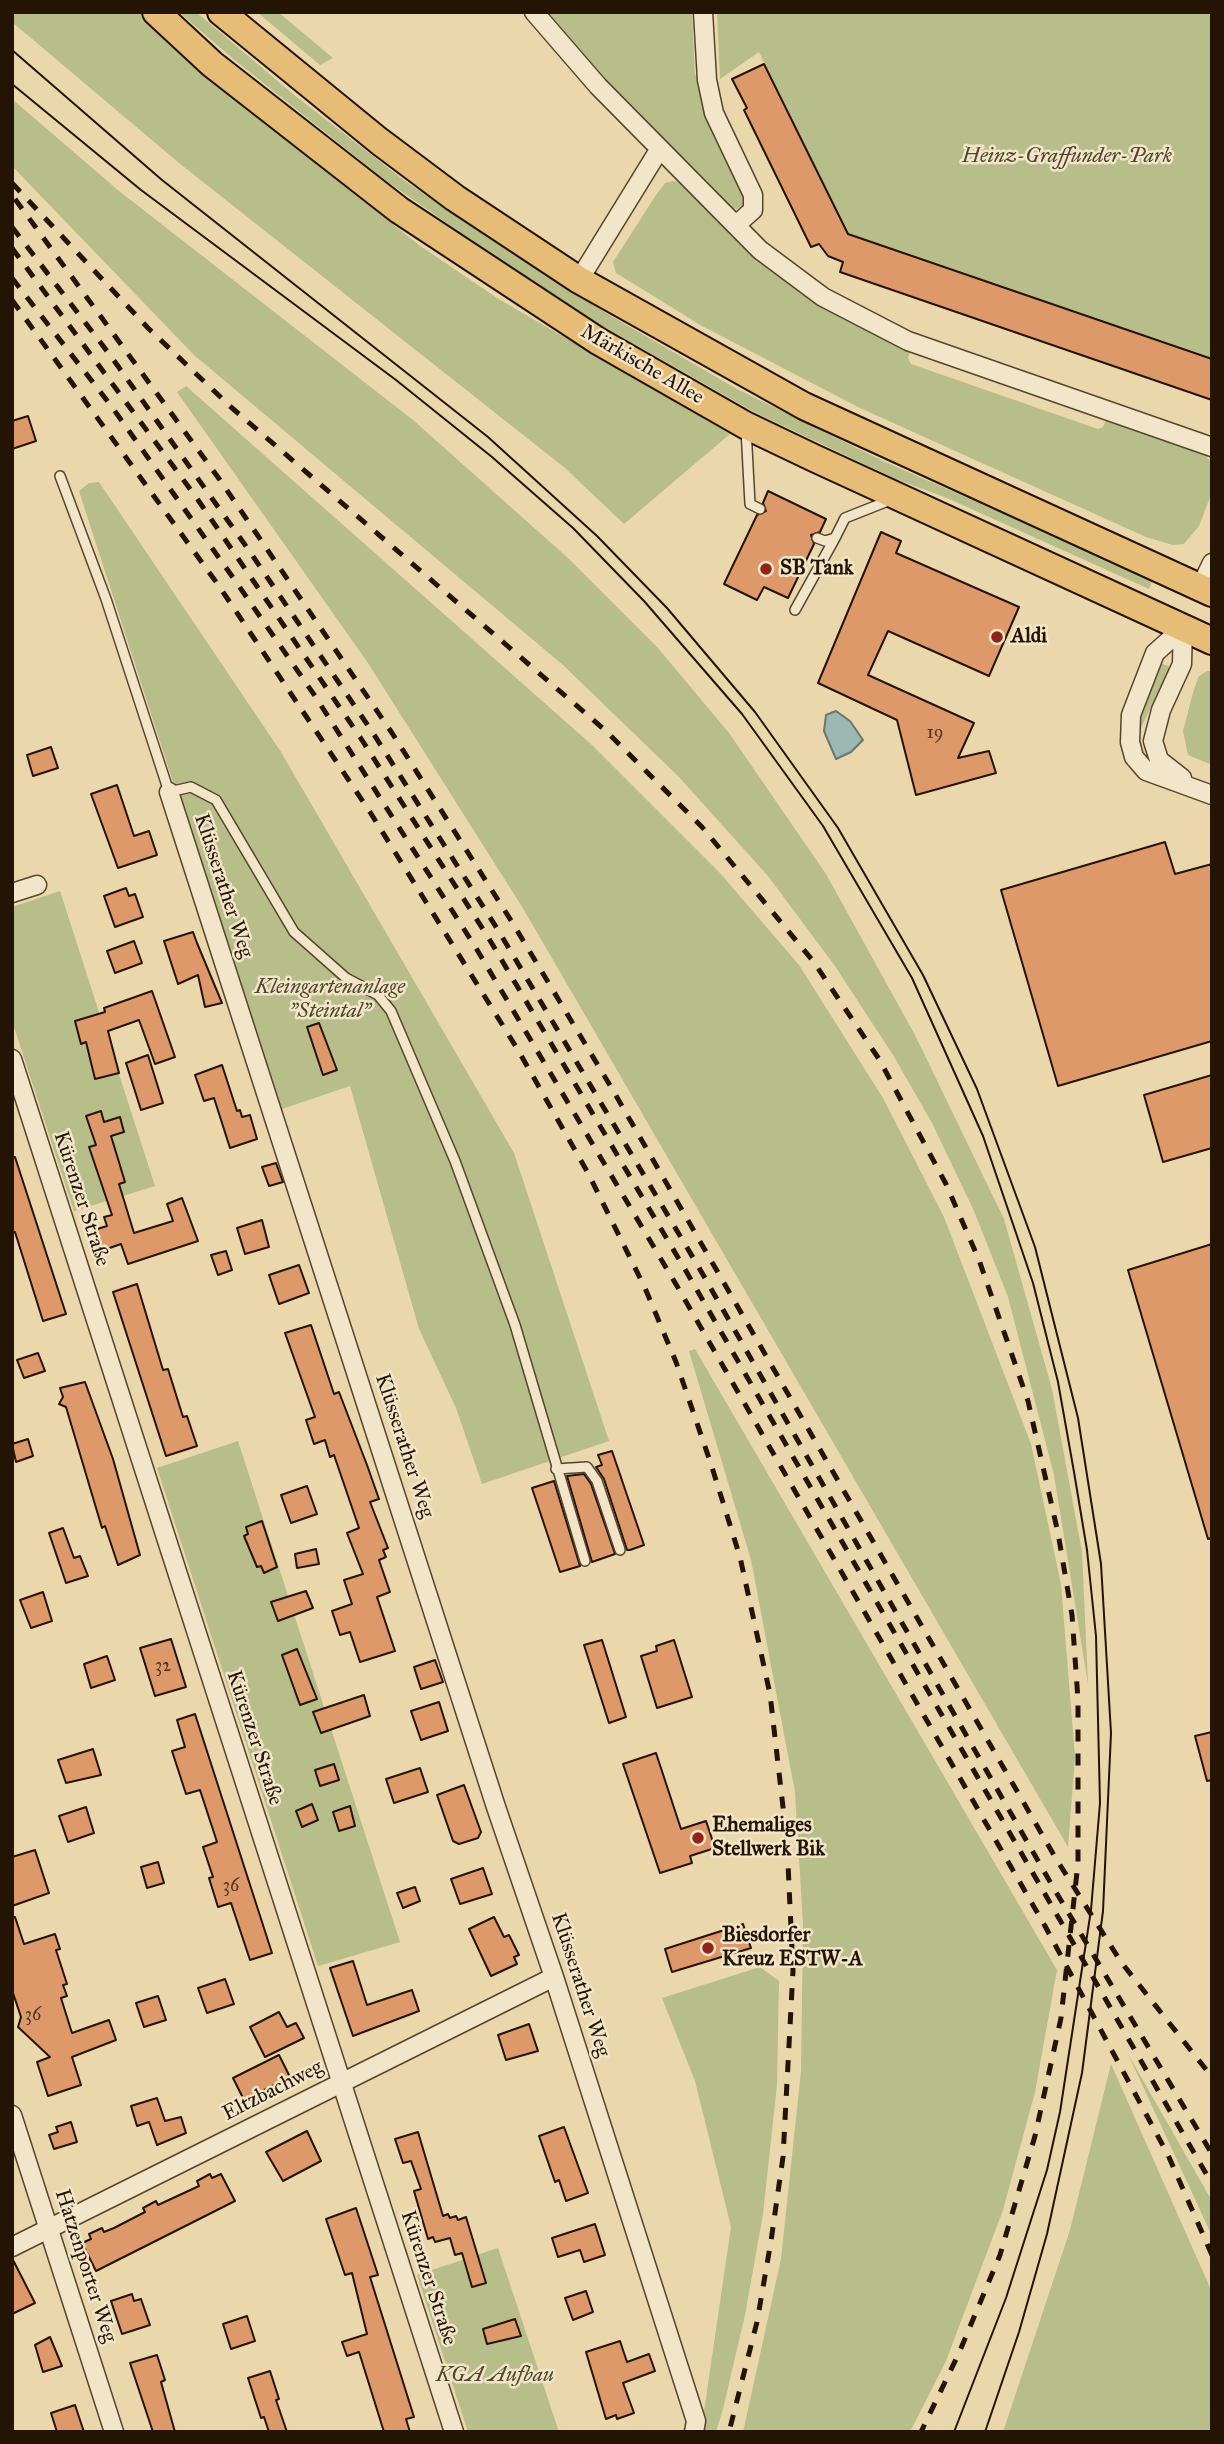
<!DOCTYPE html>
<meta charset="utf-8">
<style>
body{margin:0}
#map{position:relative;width:1224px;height:2444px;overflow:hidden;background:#ebd7ac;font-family:"IM FELL Great Primer",serif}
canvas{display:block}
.frame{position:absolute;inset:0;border:14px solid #241403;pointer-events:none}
</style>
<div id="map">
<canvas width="1224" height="2444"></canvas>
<div class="frame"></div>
</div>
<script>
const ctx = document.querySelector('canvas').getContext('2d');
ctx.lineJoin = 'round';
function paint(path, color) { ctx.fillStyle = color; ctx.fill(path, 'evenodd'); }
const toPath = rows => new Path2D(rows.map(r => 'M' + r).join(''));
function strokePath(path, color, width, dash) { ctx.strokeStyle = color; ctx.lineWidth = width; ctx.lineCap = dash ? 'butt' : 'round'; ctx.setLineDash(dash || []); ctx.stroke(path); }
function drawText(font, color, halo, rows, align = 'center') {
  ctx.font = font + ' "IM FELL Great Primer",serif'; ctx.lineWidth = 5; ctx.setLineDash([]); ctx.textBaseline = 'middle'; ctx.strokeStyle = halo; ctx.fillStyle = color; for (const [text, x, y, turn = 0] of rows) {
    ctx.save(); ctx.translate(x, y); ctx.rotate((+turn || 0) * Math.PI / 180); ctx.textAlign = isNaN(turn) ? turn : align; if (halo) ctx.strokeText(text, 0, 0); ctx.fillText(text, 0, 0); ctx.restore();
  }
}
paint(toPath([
 [12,12,138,12,208,77,419,245,497,298,730,434,624,524,565,468,179,163,12,22],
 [179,12,196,12,293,94,405,181,511,253,611,316,737,389,883,461,1153,579,1149,589,947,498,896,479,756,413,588,318,511,268,385,180,232,58],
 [257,12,278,12,333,58,320,65],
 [543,12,692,12,695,75,699,78,745,190,746,204,737,209,731,208,592,70],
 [717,12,1212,12,1212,359,848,234,759,52,720,79],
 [12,99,119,191,413,420,568,558,658,648,729,733,826,874,915,1035,1004,1219,1052,1389,1082,1552,1088,1684,1054,1475,1008,1297,974,1211,932,1123,893,1055,835,966,768,876,679,777,563,665,194,355,12,166],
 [673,181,680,182,812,297,863,328,911,349,908,358,911,364,1098,429,1103,427,1107,418,1207,452,1207,458,1212,461,1212,492,1199,526,1184,544,1173,545,1146,537,860,408,702,326,616,273,613,262,656,195,665,183],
 [186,386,592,745,720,873,799,965,883,1098,944,1217,1031,1444,1061,1584,1075,1757,1068,1847,524,910,368,663,177,392],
 [99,482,281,752,514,1153,609,1441,482,1484,456,1408,419,1329,350,1086,279,1110,79,491,89,483],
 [1160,663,1170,667,1139,732,1136,722],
 [1207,671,1212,671,1212,765,1188,755,1183,731,1194,689,1199,676],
 [60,891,155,1186,74,1211,12,1021,12,907],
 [695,1349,1057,1970,1035,2092,1003,2210,946,2361,910,2432,743,2432,781,2259,801,2071,803,1924,795,1792,751,1560,689,1351],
 [238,1441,400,1942,318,1966,157,1468],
 [760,1967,779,1981,777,2085,763,2214,745,2315,723,2409,716,2432,701,2432,731,2227,695,2081,662,1998],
 [1128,2054,1212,2201,1212,2236],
 [1111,2064,1212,2292,1212,2432,1003,2432,1070,2230],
 [498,2248,559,2432,468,2432,417,2275]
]), '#b7be89');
const water = toPath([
 [836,711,850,721,863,740,851,752,836,759,824,731,826,715,836,711]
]);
paint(water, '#9bb8b3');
strokePath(water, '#6b766d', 2);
const building = toPath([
 [764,64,848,234,1212,359,1212,400,840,272,843,262,828,256,819,244,811,247,744,110,747,108,732,79,764,64],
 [28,416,36,441,12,449,12,421,28,416],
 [768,491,826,519,820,532,811,535,814,544,788,598,764,587,757,600,724,584,757,515,766,511,763,503,768,491],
 [881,532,901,541,896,553,1019,607,989,676,888,631,868,675,974,723,958,758,989,751,996,773,916,795,897,720,818,683,881,532],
 [51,747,58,768,33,776,27,755,51,747],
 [117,785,134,836,149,831,157,855,118,868,91,794,117,785],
 [1165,842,1175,874,1212,864,1212,1041,1058,1086,1001,890,1165,842],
 [126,888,129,896,135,894,143,917,115,927,104,896,126,888],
 [193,932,197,943,222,1003,205,1007,198,975,178,984,164,941,193,932],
 [134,941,142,963,115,973,107,951,134,941],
 [152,991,175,1057,155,1064,139,1020,108,1031,119,1073,95,1079,86,1042,81,1044,75,1021,105,1012,104,1008,152,991],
 [319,1023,337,1070,323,1075,307,1027,319,1023],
 [148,1055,163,1103,141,1110,126,1063,148,1055],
 [222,1065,237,1111,240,1110,242,1117,250,1115,257,1139,230,1148,214,1098,204,1101,195,1075,222,1065],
 [1212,1075,1212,1148,1163,1162,1144,1095,1212,1075],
 [101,1111,104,1122,120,1117,124,1132,111,1136,125,1182,119,1184,134,1233,173,1221,167,1204,182,1198,198,1241,128,1264,121,1244,101,1251,94,1230,107,1226,104,1217,112,1215,89,1147,96,1145,86,1116,101,1111],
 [12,1157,15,1157,66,1314,43,1321,15,1232,12,1233,12,1157],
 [276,1163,283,1182,269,1186,262,1167,276,1163],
 [262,1220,269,1247,245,1254,237,1228,262,1220],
 [1212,1244,1212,1538,1208,1539,1128,1270,1212,1244],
 [226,1251,232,1270,218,1275,211,1255,226,1251],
 [299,1265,309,1293,279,1304,269,1275,299,1265],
 [137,1284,163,1370,168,1369,183,1417,187,1416,197,1446,166,1456,113,1292,137,1284],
 [311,1325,334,1394,339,1392,367,1465,379,1499,370,1502,388,1548,383,1550,386,1557,379,1560,390,1592,377,1597,395,1651,360,1662,350,1632,340,1635,332,1611,352,1604,344,1580,363,1574,347,1533,359,1528,334,1455,330,1457,325,1440,314,1444,306,1420,315,1417,285,1333,311,1325],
 [38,1353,45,1371,24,1378,17,1360,38,1353],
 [85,1382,113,1459,140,1555,118,1565,105,1526,102,1528,66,1407,59,1404,63,1397,60,1388,85,1382],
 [28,1439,33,1456,16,1462,12,1444,28,1439],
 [612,1451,644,1545,630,1550,627,1550,604,1479,596,1467,602,1465,598,1455,612,1451],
 [584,1474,591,1484,615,1554,592,1562,567,1476,584,1474],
 [554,1481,580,1566,560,1572,532,1488,554,1481],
 [307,1486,317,1514,291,1523,281,1495,307,1486],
 [262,1521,277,1567,264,1573,261,1566,257,1567,244,1536,248,1534,246,1527,262,1521],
 [63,1528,74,1558,80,1556,88,1576,66,1583,49,1533,63,1528],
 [316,1549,319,1564,297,1568,295,1554,316,1549],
 [306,1591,313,1608,278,1621,271,1602,306,1591],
 [43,1592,52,1621,31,1628,20,1600,43,1592],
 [171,1639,186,1687,155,1696,140,1648,171,1639],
 [602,1640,626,1717,609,1723,584,1645,602,1640],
 [674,1640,692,1697,657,1708,641,1656,657,1651,656,1646,674,1640],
 [297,1649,317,1699,300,1705,282,1655,297,1649],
 [107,1656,115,1680,91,1688,84,1664,107,1656],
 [435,1660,443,1682,421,1689,414,1667,435,1660],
 [364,1695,370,1716,321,1733,313,1712,364,1695],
 [439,1702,448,1731,421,1740,411,1711,439,1702],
 [195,1714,272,1953,250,1960,231,1903,218,1907,209,1878,213,1877,203,1847,217,1842,200,1790,186,1794,172,1751,185,1747,177,1720,195,1714],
 [1212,1732,1212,1780,1207,1781,1195,1736,1212,1732],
 [93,1749,101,1775,66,1783,58,1760,93,1749],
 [656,1753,681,1829,706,1821,715,1848,690,1856,692,1863,660,1873,623,1764,656,1753],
 [334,1764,339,1780,320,1786,315,1770,334,1764],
 [420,1768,428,1792,394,1803,386,1779,420,1768],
 [464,1785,481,1832,478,1838,459,1844,453,1841,437,1795,464,1785],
 [312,1804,318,1820,302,1827,296,1811,312,1804],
 [350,1806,355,1826,339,1831,333,1812,350,1806],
 [86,1807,94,1833,68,1842,59,1816,86,1807],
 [35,1850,49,1893,12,1906,12,1857,35,1850],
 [158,1862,164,1883,147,1888,141,1867,158,1862],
 [483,1868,492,1894,460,1904,451,1879,483,1868],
 [415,1887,420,1901,403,1908,397,1893,415,1887],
 [12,1917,15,1917,24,1944,55,1934,60,1949,56,1950,67,1984,63,1985,67,1996,61,1998,72,2033,109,2020,116,2040,72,2057,81,2085,48,2096,37,2062,50,2057,18,2027,21,2017,12,1990,12,1917],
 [494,1917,504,1937,509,1935,519,1955,514,1957,517,1964,491,1976,469,1929,494,1917],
 [743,1924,751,1948,672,1972,665,1949,743,1924],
 [353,1961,367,2005,412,1990,419,2011,353,2036,330,1968,353,1961],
 [225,1979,234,2004,207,2013,198,1988,225,1979],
 [158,1996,166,2020,144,2027,136,2003,158,1996],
 [279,2012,287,2027,296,2023,304,2038,265,2057,250,2027,279,2012],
 [529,2024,538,2051,506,2060,498,2035,529,2024],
 [279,2055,290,2077,244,2100,233,2078,279,2055],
 [157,2098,165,2121,181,2117,186,2133,157,2145,149,2122,137,2126,131,2106,157,2098],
 [71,2122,77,2142,54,2149,49,2135,58,2132,56,2127,71,2122],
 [564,2127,588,2193,566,2201,559,2180,555,2182,539,2136,564,2127],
 [307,2131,321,2161,283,2181,266,2152,307,2131],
 [418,2132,443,2216,448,2214,450,2218,456,2216,458,2220,466,2217,486,2283,472,2287,462,2253,455,2255,450,2238,435,2242,433,2237,428,2239,414,2191,421,2189,411,2161,403,2163,395,2139,418,2132],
 [210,2174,212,2178,221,2174,235,2201,96,2271,82,2243,91,2239,89,2234,102,2228,104,2232,114,2228,145,2212,143,2208,156,2201,158,2205,199,2186,197,2181,210,2174],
 [356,2208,378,2275,370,2277,414,2417,406,2419,410,2432,384,2432,359,2352,347,2356,342,2342,367,2334,352,2273,345,2275,326,2219,356,2208],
 [595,2224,605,2255,584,2262,580,2250,558,2257,552,2238,595,2224],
 [12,2258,35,2303,12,2314,12,2258],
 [586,2291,593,2312,573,2320,565,2298,586,2291],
 [132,2294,134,2301,141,2299,150,2325,122,2334,111,2301,132,2294],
 [247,2316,255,2341,231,2349,223,2324,247,2316],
 [515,2319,521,2336,487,2344,483,2329,515,2319],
 [50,2337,62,2366,43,2372,35,2345,50,2337],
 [620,2341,627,2362,649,2354,655,2371,623,2383,634,2413,617,2419,616,2415,606,2419,586,2352,620,2341],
 [157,2355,165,2380,161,2382,175,2432,153,2432,130,2363,157,2355],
 [270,2371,279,2399,276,2400,287,2432,269,2432,264,2417,261,2418,248,2378,270,2371],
 [75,2405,84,2432,57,2432,51,2413,75,2405]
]);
paint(building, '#de996b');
strokePath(building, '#241403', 2);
const service = toPath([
 [746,429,750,504,760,509],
 [60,476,106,599,169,792,191,787,216,800,294,932,346,978,378,995,391,1011,455,1161,515,1325,585,1561],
 [817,538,825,541,835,538,845,518,893,499],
 [795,610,835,538],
 [556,1469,587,1467,597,1481,620,1550]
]);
const minor = toPath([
 [534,12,598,86,760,250,823,297,908,341,1212,447],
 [703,12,707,80,714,113,753,195,753,210,736,225],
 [579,280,659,150],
 [1200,588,1212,563],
 [1183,628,1155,653,1131,715,1130,742,1134,757,1146,771,1212,795],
 [1182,778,1159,760,1153,741,1161,710,1182,664,1183,628],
 [169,792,496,1807,554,1977,696,2421,694,2432],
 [12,893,37,885],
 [12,1059,454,2432],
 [12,2115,114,2432],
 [12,2247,554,1977]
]);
const primary = toPath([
 [156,12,212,64,399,210,598,341,745,425,814,458,1212,641],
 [221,12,379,141,455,198,579,280,804,406,1212,593]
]);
strokePath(service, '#56452d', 12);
strokePath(minor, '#56452d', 21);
strokePath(primary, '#241403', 30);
strokePath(service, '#f2e5c9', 9);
strokePath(minor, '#f2e5c9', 18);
strokePath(primary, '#e6bc76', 26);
strokePath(toPath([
 [12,50,162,180,488,437,597,536,667,608,755,712,838,828,923,975,977,1089,1035,1247,1078,1418,1101,1564,1111,1733,1103,1911,1082,2073,1047,2234,1019,2332,985,2432],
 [12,84,141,190,396,380,492,457,573,528,644,601,742,714,823,826,912,978,983,1136,1033,1283,1058,1382,1074,1472,1087,1550,1096,1636,1100,1803,1091,1910,1060,2112,1047,2170,1006,2298,954,2432]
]), '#241403', 2);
strokePath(toPath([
 [12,183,148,328,232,408,606,731,702,827,813,961,879,1059,946,1184,979,1260,1028,1401,1058,1533,1072,1615,1078,1700,1078,1863,1061,2018,1035,2136,1000,2255,959,2353,921,2432],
 [15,199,220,480,392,733,512,922,611,1087,1055,1857,1121,1962,1212,2077],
 [12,227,110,355,248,549,373,733,498,930,698,1266,1053,1887,1212,2154],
 [12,248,196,497,360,737,488,937,686,1271,1212,2184],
 [12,278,112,407,234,579,315,696,476,948,677,1286,1045,1926,1168,2155,1212,2255],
 [12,300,219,586,370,812,518,1050,588,1173,645,1288,676,1362,711,1464,740,1557,770,1694,787,1842,793,1971,783,2157,771,2241,757,2322,729,2432]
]), '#241403', 5, [12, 12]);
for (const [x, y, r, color] of [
 [766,569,7,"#8f2418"],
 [997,637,7,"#8f2418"],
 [698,1838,7,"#8f2418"],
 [708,1948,7,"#8f2418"]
]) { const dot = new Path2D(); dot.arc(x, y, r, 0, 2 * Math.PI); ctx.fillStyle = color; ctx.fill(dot); strokePath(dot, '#f2e5c9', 2.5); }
drawText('18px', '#52351d', null, [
 ["19",935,734],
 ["32",163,1667],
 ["36",231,1887],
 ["36",33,2016]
]);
drawText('italic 21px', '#50472b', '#f2e5c9', [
 ["Heinz-Graffunder-Park",1067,157],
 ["Kleingartenanlage",330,988],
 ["\"Steintal\"",330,1012],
 ["KGA Aufbau",495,2376]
]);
drawText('21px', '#241403', '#f2e5c9', [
 ["Märkische Allee",642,365,30],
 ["Klüsserather Weg",223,886,72],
 ["Kürenzer Straße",81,1199,72],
 ["Klüsserather Weg",404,1446,72],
 ["Kürenzer Straße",254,1738,72],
 ["Klüsserather Weg",580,1985,72],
 ["Eltzbachweg",273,2091,-27],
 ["Hatzenporter Weg",85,2266,72],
 ["Kürenzer Straße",428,2278,72]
]);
drawText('bold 21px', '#241403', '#f2e5c9', [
 ["SB Tank",780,569],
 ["Aldi",1011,637],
 ["Ehemaliges",712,1826],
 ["Stellwerk Bik",712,1850],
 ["Biesdorfer",722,1936],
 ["Kreuz ESTW-A",722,1960]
], 'left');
</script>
